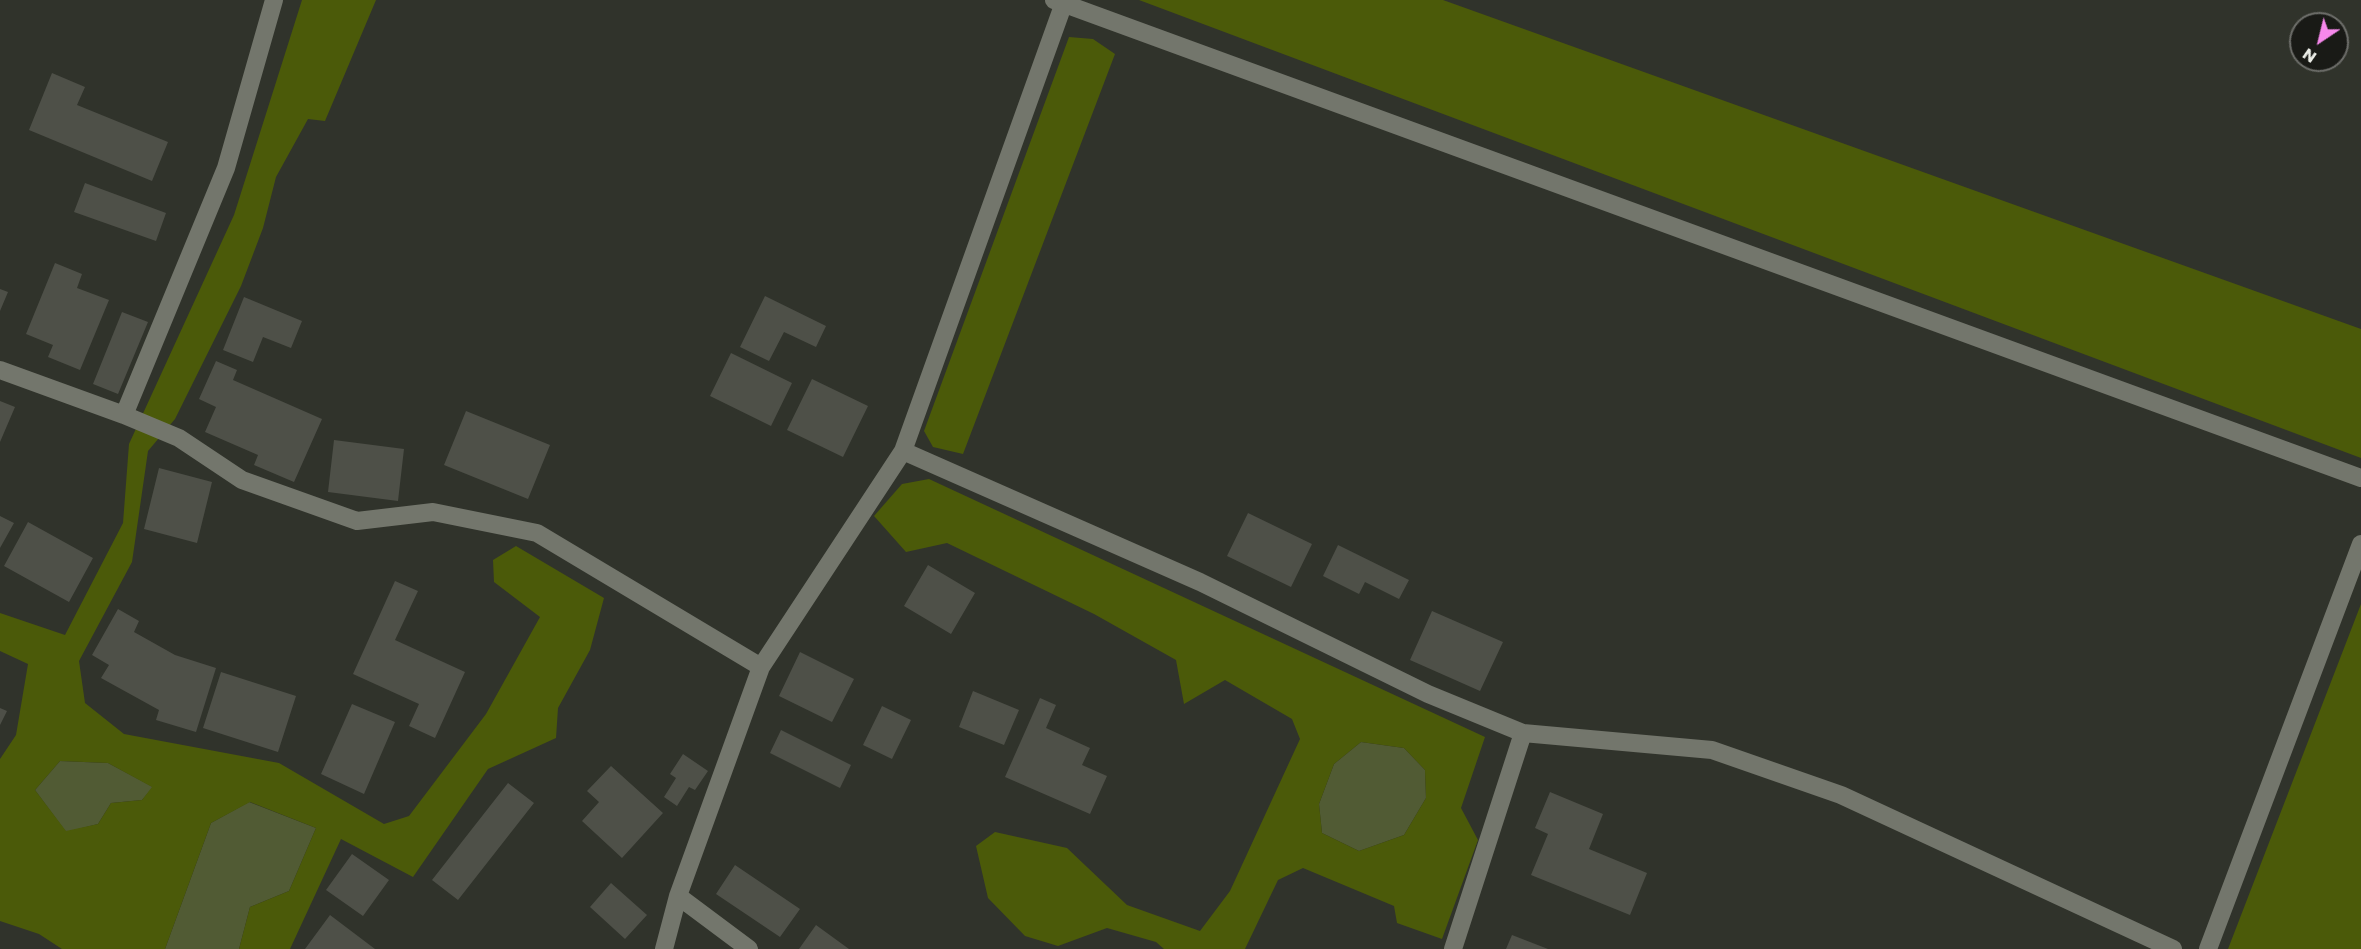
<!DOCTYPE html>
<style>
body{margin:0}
#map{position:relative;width:2361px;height:949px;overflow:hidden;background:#30332b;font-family:Poppins,sans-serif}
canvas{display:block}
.north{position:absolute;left:2289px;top:12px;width:60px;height:60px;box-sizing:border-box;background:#191a16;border:2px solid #6d6e6a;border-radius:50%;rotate:215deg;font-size:16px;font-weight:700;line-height:24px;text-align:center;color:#ebede7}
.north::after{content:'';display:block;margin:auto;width:21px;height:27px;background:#f788ec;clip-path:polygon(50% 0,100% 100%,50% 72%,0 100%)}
</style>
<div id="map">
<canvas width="2361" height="949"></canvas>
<div class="north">N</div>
</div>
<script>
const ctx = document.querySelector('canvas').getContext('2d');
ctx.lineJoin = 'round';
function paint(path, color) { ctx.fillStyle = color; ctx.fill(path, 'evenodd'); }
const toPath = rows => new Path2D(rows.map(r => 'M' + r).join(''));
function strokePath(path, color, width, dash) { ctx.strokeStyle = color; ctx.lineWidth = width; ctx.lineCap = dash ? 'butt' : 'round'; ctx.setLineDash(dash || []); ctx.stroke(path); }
paint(toPath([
 [1361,742,1404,748,1425,770,1426,798,1404,835,1359,851,1322,833,1319,804,1334,764],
 [60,761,108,763,153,787,142,800,111,803,98,824,66,832,35,790],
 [249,802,316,828,289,891,250,907,239,949,165,949,211,823]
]), '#515b34');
paint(toPath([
 [302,0,376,0,325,121,308,119,276,177,263,228,241,286,175,419,148,451,132,562,79,661,85,703,124,734,279,763,384,824,409,816,486,714,540,617,494,582,493,560,516,546,604,598,590,650,558,708,556,738,488,769,413,877,341,839,290,949,239,949,250,907,289,891,316,828,250,802,211,823,165,949,62,949,39,934,0,921,0,759,16,735,28,664,0,651,0,613,65,635,123,523,129,444,234,215],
 [60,761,108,763,152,787,142,800,111,803,98,824,66,831,35,790],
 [1139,0,1443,0,2361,329,2361,458],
 [1069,37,1093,39,1115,54,963,454,933,447,924,431],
 [929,479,1485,737,1461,808,1478,840,1442,939,1397,923,1394,906,1303,868,1278,880,1245,949,1164,949,1156,942,1107,928,1058,946,1025,936,988,898,976,846,995,832,1067,848,1127,905,1200,931,1230,891,1300,739,1292,719,1225,680,1184,704,1176,660,1094,614,947,543,906,552,874,516,902,484],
 [1361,742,1404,748,1425,770,1426,798,1404,835,1359,851,1322,833,1319,804,1334,764],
 [2361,604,2361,949,2228,949]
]), '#4b5a09');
paint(toPath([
 [52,73,85,87,77,105,168,142,152,181,29,130],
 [85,183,166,213,156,241,74,212],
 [55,263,82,274,77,288,109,300,80,370,48,357,53,345,26,334],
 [0,289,8,292,0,311],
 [765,296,826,326,816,347,784,332,769,361,740,347],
 [244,297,302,321,291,348,263,337,253,362,223,350],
 [122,312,148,322,118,394,93,384],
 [731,353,792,383,771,426,710,396],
 [216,361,237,370,233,380,322,419,294,482,254,465,258,455,205,432,216,407,199,399],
 [812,379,868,406,843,457,787,430],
 [0,401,15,407,0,442],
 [466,411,550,445,528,499,444,465],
 [334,440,404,449,398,501,328,492],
 [159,468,212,482,197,543,144,529],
 [1248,513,1312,544,1291,587,1227,556],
 [0,516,14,523,0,548],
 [28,522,93,558,69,602,4,566],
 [1338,545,1409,580,1399,599,1365,582,1359,594,1323,576],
 [928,565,975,593,951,634,904,606],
 [395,581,418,591,395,640,465,672,435,738,409,726,419,704,353,674],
 [118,609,139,621,134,632,175,655,216,668,196,732,156,720,159,710,101,678,109,665,92,655],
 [1432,611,1503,642,1480,691,1410,660],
 [800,652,854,679,832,722,779,696],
 [221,672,296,696,278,752,203,728],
 [973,691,1019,710,1004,745,959,727],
 [1040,698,1056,705,1046,728,1090,748,1082,765,1107,776,1090,814,1005,777],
 [352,704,395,722,364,794,321,774],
 [882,706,911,720,892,759,863,745],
 [0,708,7,711,0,725],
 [781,730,851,765,840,788,770,753],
 [683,754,708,771,695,790,689,787,677,806,664,797,676,778,670,774],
 [611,766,663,813,622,858,582,821,599,802,587,791],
 [508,783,534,803,458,900,432,880],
 [1550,792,1603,814,1589,849,1647,873,1630,915,1531,875,1548,834,1535,828],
 [352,854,389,880,363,916,326,890],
 [735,865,800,909,780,937,716,894],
 [611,883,647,915,625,939,590,907],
 [330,915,375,949,305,949],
 [816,925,849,949,799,949],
 [1512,935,1548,949,1506,949]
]), '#4e5048');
strokePath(toPath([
 [1054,0,2361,478],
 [0,370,124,415,179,438,242,480,357,521,433,512,537,533,761,667],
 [124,415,226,168,274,0],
 [903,451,1200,582,1428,694,1523,733,1712,750,1841,795,2173,949],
 [678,896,749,949],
 [664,949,678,896,761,667,903,451,1065,0],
 [1453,949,1523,733],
 [2208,949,2361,544]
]), '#73766c', 18);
</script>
